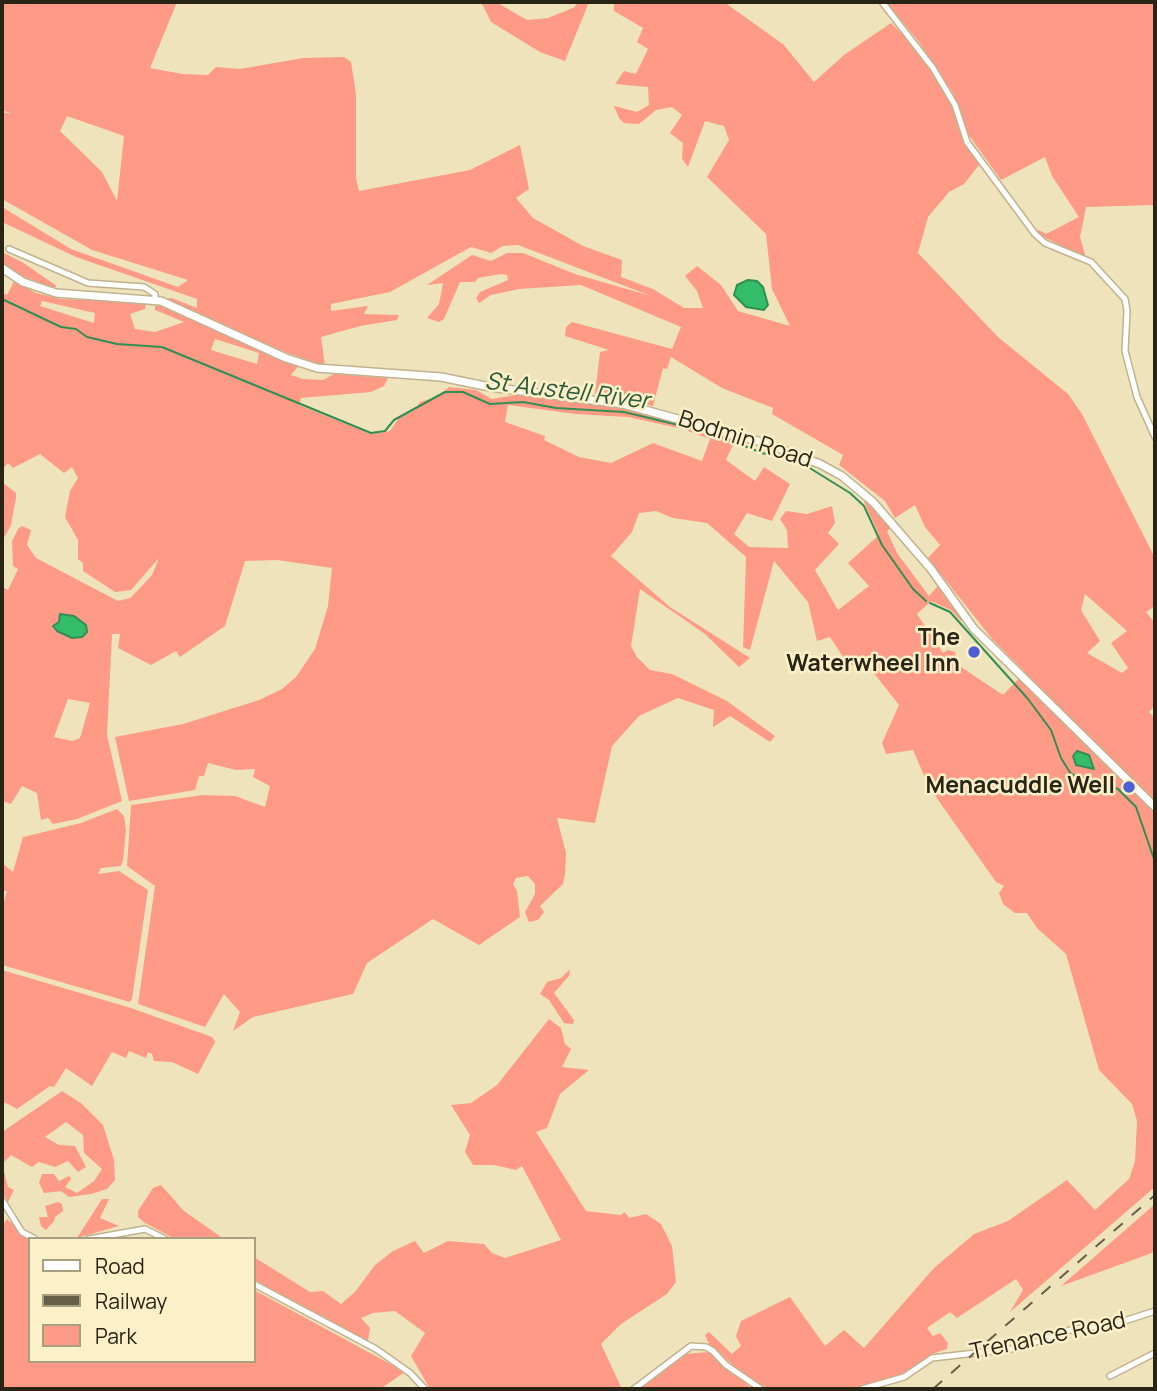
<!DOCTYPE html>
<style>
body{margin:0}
#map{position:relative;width:1157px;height:1391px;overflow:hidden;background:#efe3bc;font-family:Manrope,sans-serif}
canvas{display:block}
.frame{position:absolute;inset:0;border:4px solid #292516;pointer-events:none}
.legend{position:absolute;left:28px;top:1237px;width:228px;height:126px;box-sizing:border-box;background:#fcf0c9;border:2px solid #a89f81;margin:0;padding:9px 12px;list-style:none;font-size:21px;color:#292516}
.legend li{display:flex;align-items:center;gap:14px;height:35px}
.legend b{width:35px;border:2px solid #a89f81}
</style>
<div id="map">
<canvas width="1157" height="1391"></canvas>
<div class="frame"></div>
<ul class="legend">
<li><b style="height:9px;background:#fff"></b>Road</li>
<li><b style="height:9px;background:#655f48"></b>Railway</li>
<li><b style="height:19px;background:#fe9a86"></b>Park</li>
</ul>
</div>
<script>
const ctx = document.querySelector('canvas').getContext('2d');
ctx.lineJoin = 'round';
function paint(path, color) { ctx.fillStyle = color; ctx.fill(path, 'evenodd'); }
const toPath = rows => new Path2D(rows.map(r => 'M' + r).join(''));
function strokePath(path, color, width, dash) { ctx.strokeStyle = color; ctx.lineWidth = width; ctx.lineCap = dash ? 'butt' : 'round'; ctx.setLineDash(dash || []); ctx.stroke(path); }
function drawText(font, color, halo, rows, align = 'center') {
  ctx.font = font + ' Manrope,sans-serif'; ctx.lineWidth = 5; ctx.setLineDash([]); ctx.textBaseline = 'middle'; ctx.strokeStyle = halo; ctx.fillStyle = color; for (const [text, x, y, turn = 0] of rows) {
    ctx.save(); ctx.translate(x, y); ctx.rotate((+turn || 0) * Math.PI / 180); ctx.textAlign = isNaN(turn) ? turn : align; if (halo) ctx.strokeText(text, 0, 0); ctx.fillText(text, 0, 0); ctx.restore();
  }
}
paint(toPath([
 [2,2,177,2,150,68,182,74,208,75,216,67,240,69,303,58,344,57,351,62,356,94,356,179,359,191,470,170,520,145,529,189,516,198,533,218,583,246,622,260,621,277,653,289,684,308,703,308,697,291,685,276,697,266,721,285,738,311,790,326,772,289,766,234,707,177,729,140,724,126,705,121,688,167,682,159,683,143,670,133,682,115,672,107,656,110,639,124,624,123,619,118,614,106,637,112,649,105,648,87,615,84,624,71,636,74,648,49,637,42,643,28,614,11,614,2,724,2,784,45,814,82,844,55,891,23,916,48,952,104,961,135,979,165,964,184,949,192,928,217,918,253,998,337,1068,394,1082,414,1155,558,1155,606,1146,612,1155,623,1155,710,1153,708,1149,712,1155,718,1155,1187,1010,1312,1023,1290,1016,1279,957,1318,950,1312,927,1328,933,1336,940,1333,948,1343,947,1349,932,1354,900,1376,851,1389,772,1389,753,1383,709,1344,705,1335,709,1332,732,1354,741,1346,736,1336,741,1321,790,1297,825,1346,844,1330,864,1348,934,1268,974,1234,1008,1221,1067,1180,1095,1210,1129,1179,1135,1161,1137,1121,1132,1104,1099,1070,1066,954,1037,928,1027,913,1015,913,1003,904,999,893,1004,886,996,882,929,787,913,750,886,754,882,743,899,705,873,672,847,663,830,637,817,641,808,602,774,561,750,650,743,647,746,557,707,523,673,518,656,511,639,513,632,532,611,556,670,607,750,658,739,667,705,634,640,589,631,646,637,657,650,670,672,674,727,701,775,736,770,742,730,716,713,727,714,710,678,698,639,716,612,746,595,823,557,818,566,853,565,874,563,884,540,906,544,912,538,920,529,922,525,912,535,894,535,884,528,876,516,878,513,884,517,891,520,917,479,945,433,919,367,963,353,994,253,1017,233,1031,240,1012,224,994,205,1027,138,1004,155,886,127,866,131,805,203,795,235,796,265,807,270,786,253,777,255,769,236,770,208,763,204,776,199,776,195,790,129,801,115,737,183,724,259,700,282,689,296,677,315,649,328,606,332,568,277,560,245,561,225,626,180,657,176,651,151,665,118,648,120,634,112,634,107,735,122,801,77,819,53,824,48,818,41,820,37,793,22,786,11,804,2,801,2,587,8,590,18,569,13,566,12,541,18,529,22,526,31,530,27,545,36,558,118,601,130,598,139,589,152,575,159,558,131,590,115,592,83,571,83,563,78,559,78,540,65,517,70,491,78,478,72,467,64,473,40,454,13,468,8,463,2,470,2,293,7,295,14,281,36,293,61,299,146,302,145,309,130,314,135,329,155,332,184,322,155,310,155,306,160,305,300,364,291,375,303,379,323,380,334,374,388,378,384,386,371,392,301,398,299,405,371,434,390,431,399,418,415,410,420,402,439,396,449,387,476,390,492,399,521,394,614,405,684,423,683,429,628,417,576,414,508,405,505,422,545,436,544,440,579,457,611,463,653,443,702,461,710,439,688,431,689,427,737,436,726,460,755,481,764,467,790,484,772,521,747,513,734,534,749,547,788,548,787,530,780,519,786,511,807,514,832,506,835,523,828,533,839,544,815,570,838,610,869,586,848,563,879,535,864,502,868,497,894,526,887,531,897,553,929,596,941,582,968,619,961,621,951,610,931,601,917,614,943,653,948,650,955,652,958,665,1003,695,1025,672,993,640,928,558,940,545,925,527,915,505,895,518,885,501,839,465,843,455,772,414,773,408,722,388,671,357,667,369,663,368,653,406,595,394,600,352,609,350,565,336,566,327,572,322,672,349,681,327,581,285,519,289,491,295,479,303,476,298,480,292,508,280,507,275,501,274,478,278,475,282,460,282,444,319,439,322,427,318,439,304,443,283,427,285,472,255,491,261,507,253,523,253,575,274,651,296,518,245,503,246,491,253,471,247,390,292,331,304,331,311,368,306,364,314,399,315,397,320,360,326,321,337,325,366,282,351,162,299,172,298,197,308,197,299,76,257,2,222,2,207,71,249,178,287,188,280,92,250,2,199,2,112,12,114,2,110],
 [67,116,124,136,117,201,102,172,60,131],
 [42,301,95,313,94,323,40,306],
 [215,339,259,353,257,364,211,350],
 [1085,594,1127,631,1111,643,1128,668,1122,673,1087,653,1100,641,1081,610],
 [68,699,90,703,80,738,72,741,54,737],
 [481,2,496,2,527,20,548,18,575,7,577,2,589,2,565,61,540,52,491,22],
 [886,2,1155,2,1155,205,1086,207,1080,237,1086,258,1038,234,1036,232,1039,230,1046,234,1079,217,1052,176,1045,157,1001,180,963,127,953,93,919,42],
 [2,252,22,262,57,286,53,288,17,274,2,264],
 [2,482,16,493,16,498,11,525,2,541],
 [117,809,124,816,126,830,123,860,121,866,101,868,98,874,119,871,148,890,132,999,130,1002,2,965,2,908,7,891,2,891,2,863,13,872,23,837,81,823],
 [570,969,569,976,554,993,574,1020,573,1024,564,1023,549,1000,540,994,547,982,561,978],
 [2,970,131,1008,212,1037,215,1042,198,1074,172,1062,154,1061,152,1054,148,1052,146,1058,129,1051,126,1058,112,1052,92,1086,66,1068,54,1087,50,1086,17,1109,2,1101],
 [549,1019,561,1028,565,1044,571,1049,562,1067,589,1070,560,1094,547,1128,536,1132,586,1211,621,1215,625,1212,629,1218,646,1214,661,1224,672,1246,676,1282,667,1294,621,1324,601,1344,622,1389,430,1389,411,1356,425,1333,395,1311,373,1313,361,1318,370,1328,368,1341,254,1280,254,1257,310,1292,323,1291,341,1304,355,1292,375,1265,393,1251,415,1241,424,1253,448,1241,484,1244,492,1253,505,1258,561,1240,522,1166,516,1170,494,1165,473,1165,465,1152,470,1135,451,1105,471,1103,497,1085],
 [62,1091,81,1103,103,1125,114,1160,115,1180,107,1189,91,1194,69,1197,61,1191,44,1193,39,1183,42,1174,54,1174,59,1181,69,1176,71,1179,65,1187,77,1193,94,1181,102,1169,84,1153,83,1135,66,1122,45,1137,59,1145,75,1146,86,1167,78,1172,68,1161,55,1167,39,1162,32,1167,11,1155,2,1164,8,1187,14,1190,8,1202,2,1192,2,1132],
 [161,1185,184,1211,224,1239,175,1239,145,1223,138,1217,138,1211,153,1188],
 [102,1199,109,1199,100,1218,119,1226,77,1238],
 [58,1202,62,1204,63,1211,55,1217,54,1221,46,1230,41,1226,39,1217,48,1217,45,1206],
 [1155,1204,1155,1248,1152,1253,1061,1286],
 [7,1219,30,1240,30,1361,254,1361,254,1290,405,1372,380,1389,2,1389,2,1226],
 [709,1352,750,1387,748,1389,640,1389,684,1354]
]), '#fe9a86');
const water = toPath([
 [748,280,757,281,763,287,768,305,764,310,746,307,734,295,737,285,748,280],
 [60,614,74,616,86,625,87,632,82,637,72,638,57,631,53,626,59,622,60,614],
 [1077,751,1089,755,1094,769,1076,765,1073,756,1077,751]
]);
paint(water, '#33bd6a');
strokePath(water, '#308f51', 2);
strokePath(toPath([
 [2,299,61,327,76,329,87,337,117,344,162,347,371,433,385,431,394,420,445,392,463,392,490,404,523,402,556,408,624,412,712,433,762,453,800,462,850,493,864,506,882,545,913,589,926,601],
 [930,603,950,612,1028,699,1051,730,1061,758,1071,774,1118,789,1136,807,1155,862]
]), '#308f51', 2);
const street = toPath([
 [882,2,933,68,955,105,967,142,1035,234,1045,243,1091,262,1125,299,1127,311,1125,351,1137,397,1155,437],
 [9,249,88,283,144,287,155,294,155,299],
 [2,1200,22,1232,35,1239],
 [89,1239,145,1229,165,1239],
 [254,1284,376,1349,410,1373,425,1389],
 [1110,1376,1155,1353],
 [634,1389,691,1346,706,1347,713,1351,726,1365,761,1389],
 [862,1389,904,1377,932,1358,1019,1348,1070,1330,1118,1323,1155,1311]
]);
const secondary = toPath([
 [2,268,23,282,56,293,161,301,286,358,317,368,441,377,490,387,623,404,765,443,820,464,842,476,873,502,931,569,974,629,1155,807]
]);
strokePath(street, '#bfb38e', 8);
strokePath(secondary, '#bfb38e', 10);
strokePath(street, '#fff', 5);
strokePath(secondary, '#fff', 7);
strokePath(toPath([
 [933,1389,1155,1195]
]), '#655f48', 2, [12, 12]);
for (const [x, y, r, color] of [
 [974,652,7,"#4d5fd4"],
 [1129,787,7,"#4d5fd4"]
]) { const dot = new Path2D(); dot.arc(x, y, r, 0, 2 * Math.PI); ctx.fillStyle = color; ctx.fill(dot); strokePath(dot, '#fcf0c9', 2.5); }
drawText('23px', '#292516', '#fcf0c9', [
 ["Bodmin Road",745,440,18],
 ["Trenance Road",1048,1337,-12]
]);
drawText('bold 23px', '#292516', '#fcf0c9', [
 ["The",960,639],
 ["Waterwheel Inn",960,665],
 ["Menacuddle Well",1115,787]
], 'right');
drawText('italic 24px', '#295b39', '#fcf0c9', [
 ["St Austell River",567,392,7]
]);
</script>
